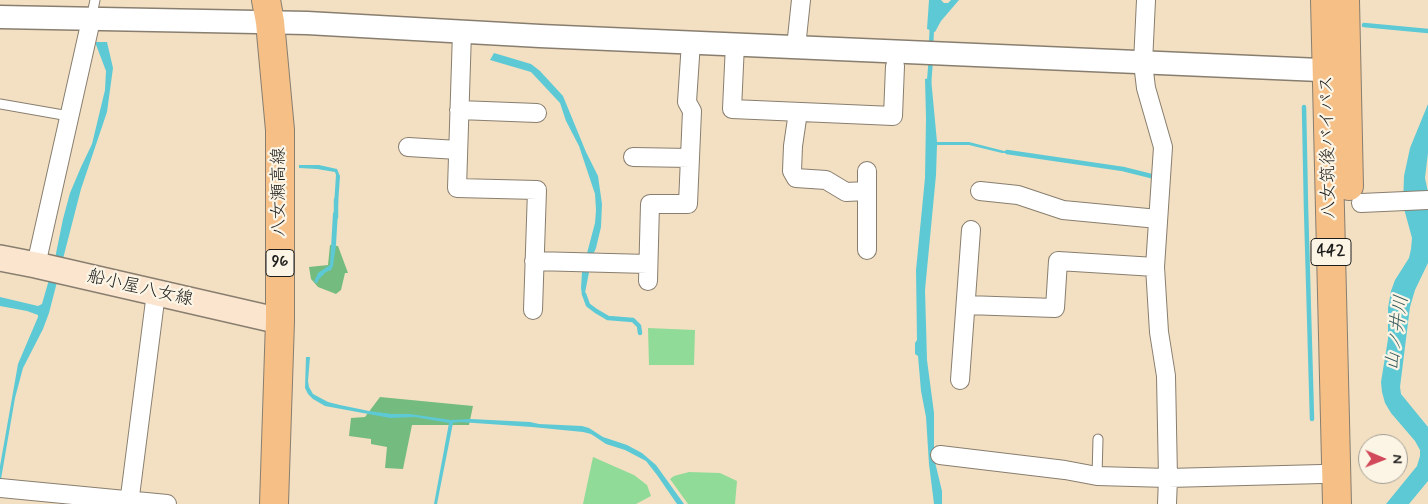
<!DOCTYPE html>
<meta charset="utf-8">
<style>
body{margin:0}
#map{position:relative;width:1428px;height:504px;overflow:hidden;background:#f3e0c2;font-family:Mynerve,sans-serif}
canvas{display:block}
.north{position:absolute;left:1358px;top:434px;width:50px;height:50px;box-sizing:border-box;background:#fcf5e5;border:1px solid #a29e95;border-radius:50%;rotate:91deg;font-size:14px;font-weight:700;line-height:20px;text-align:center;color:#1c1c1c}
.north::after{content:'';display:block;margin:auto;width:18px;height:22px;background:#d1495b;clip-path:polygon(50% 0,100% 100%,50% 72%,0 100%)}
</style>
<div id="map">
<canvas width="1428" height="504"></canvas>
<div class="north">N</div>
</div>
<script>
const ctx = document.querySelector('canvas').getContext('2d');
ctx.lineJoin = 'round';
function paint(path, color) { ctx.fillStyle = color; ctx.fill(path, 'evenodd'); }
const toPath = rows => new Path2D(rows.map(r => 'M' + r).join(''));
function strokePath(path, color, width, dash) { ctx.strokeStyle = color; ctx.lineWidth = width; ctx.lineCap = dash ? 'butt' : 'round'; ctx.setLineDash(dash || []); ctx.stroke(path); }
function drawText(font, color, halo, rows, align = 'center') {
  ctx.font = font + ' Mynerve,"Klee One",sans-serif'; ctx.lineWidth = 4.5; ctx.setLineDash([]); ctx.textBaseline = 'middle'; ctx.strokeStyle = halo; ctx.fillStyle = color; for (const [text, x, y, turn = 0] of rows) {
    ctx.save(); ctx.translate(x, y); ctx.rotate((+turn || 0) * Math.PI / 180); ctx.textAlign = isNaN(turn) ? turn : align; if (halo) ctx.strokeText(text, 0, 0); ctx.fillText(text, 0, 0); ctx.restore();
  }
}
paint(toPath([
 [648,328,695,330,694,365,649,365],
 [593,457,634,475,647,485,651,496,636,504,583,504],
 [689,472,720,473,737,481,735,504,688,504,670,479,674,476]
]), '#90db98');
paint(toPath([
 [330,245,338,246,348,273,345,273,341,290,336,294,318,287,311,279,309,267,328,265],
 [380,397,473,406,469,425,412,425,403,469,385,468,387,447,371,444,371,439,349,436,351,418,365,417]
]), '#74bb80');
paint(toPath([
 [929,0,941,0,944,3,948,3,951,0,959,0,941,21,935,32,927,29],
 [95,42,107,42,113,68,107,112,81,189,49,313,43,329,23,368,15,398,1,479,0,479,0,466,18,364,38,317,38,315,27,311,0,306,0,297,38,306,42,304,48,283,52,273,63,219,70,193,81,167,92,144,105,90,106,71],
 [494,53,531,64,540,71,563,96,586,152,598,176,602,204,601,227,596,248,592,257,584,298,582,295,581,288,582,272,595,223,596,210,595,194,579,146,566,121,560,103,531,72,490,60],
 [931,78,937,142,969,142,1012,153,1002,153,969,145,937,145,936,175,925,290,927,360,934,413,934,458,942,491,942,504,934,504,929,464,926,417,921,391,918,356,915,354,915,343,917,340,916,270,925,178,926,118,925,79],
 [1428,104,1428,153,1425,178,1428,192,1428,263,1415,290,1410,307,1400,387,1401,394,1428,427,1428,481,1409,504,1386,504,1417,466,1420,456,1420,450,1415,441,1391,413,1385,403,1382,392,1381,382,1388,339,1388,308,1391,291,1395,280,1409,258,1411,249,1412,238,1403,205,1404,176,1410,148],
 [299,165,319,165,337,169,340,176,338,205,334,205,336,175,335,172,317,169,299,168],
 [335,211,338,211,336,245,333,266,331,270,326,272,319,279,317,283,314,282,318,273,330,265,333,213],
 [306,357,310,357,308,381,309,387,313,394,328,402,340,405,369,411,392,414,410,414,451,420,471,419,530,422,539,424,582,426,589,428,603,437,627,445,642,453,656,465,684,504,677,504,657,475,646,461,625,450,606,444,591,434,583,432,532,427,460,422,453,423,437,504,434,504,449,423,415,417,390,418,325,406,313,399,308,394,305,388]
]), '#5dc9d5');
strokePath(toPath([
 [1364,25,1428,31],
 [931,46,932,26],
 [929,83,931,58],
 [1304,107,1306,207,1312,419],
 [1007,152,1123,169,1151,176],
 [336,217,336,200],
 [584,294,588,305,596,311,608,318,633,320,639,326,640,333]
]), '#5dc9d5', 4.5);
const service = toPath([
 [91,19,95,0],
 [0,104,69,116],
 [1097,476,1098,439]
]);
const minor = toPath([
 [1146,0,1143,63,1146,88,1163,147,1155,267,1159,332,1166,376,1168,478,1167,504],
 [462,32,457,188,537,190,533,310],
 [735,44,732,109,893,116,895,66],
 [796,47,801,0],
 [459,110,537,113],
 [798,112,793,146,792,171,796,178,826,180,846,192,867,191],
 [408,147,458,150],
 [633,157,690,158],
 [980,191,1018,195,1063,210,1158,219],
 [1361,203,1428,200],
 [867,250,867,171],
 [534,261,648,264],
 [36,265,91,20],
 [648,281,650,204,688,204,692,111,687,102,691,42],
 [966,305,1055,308,1058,261,1155,267],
 [960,380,971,230],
 [940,455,1065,470,1097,476,1168,478,1322,474],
 [0,488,167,504],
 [129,504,156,293]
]);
const tertiary = toPath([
 [0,17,307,23,540,36,1343,71]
]);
const secondary = toPath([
 [0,258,36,265,280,321]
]);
const primary = toPath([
 [266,0,270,22,280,130,280,321,274,504]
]);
const trunk = toPath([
 [1325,0,1337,504],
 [1345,0,1349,186]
]);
strokePath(service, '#887e6f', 11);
strokePath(minor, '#887e6f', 20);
strokePath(tertiary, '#887e6f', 25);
strokePath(secondary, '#887e6f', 28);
strokePath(primary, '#887e6f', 30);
strokePath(trunk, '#887e6f', 30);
strokePath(service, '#fff', 9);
strokePath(minor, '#fff', 18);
strokePath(tertiary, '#fff', 22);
strokePath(secondary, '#fbe5cf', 25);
strokePath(primary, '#f5bf86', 28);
strokePath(trunk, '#f5bf86', 28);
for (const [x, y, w] of [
 [1331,252,40],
 [280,263,28]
]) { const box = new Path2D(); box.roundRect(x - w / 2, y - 13.5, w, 27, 4); ctx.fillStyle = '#fcf5e5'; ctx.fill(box); strokePath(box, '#1c1c1c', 1); }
drawText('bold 16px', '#1c1c1c', null, [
 ["442",1331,252],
 ["96",280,263]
]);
drawText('18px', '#1c1c1c', '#fcf5e5', [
 ["八女筑後バイパス",1329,147,-91],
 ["八女瀬高線",280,192,-90],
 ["船小屋八女線",140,289,13]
]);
drawText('italic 19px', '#33595d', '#fcf5e5', [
 ["山ノ井川",1398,333,-82]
]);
</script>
